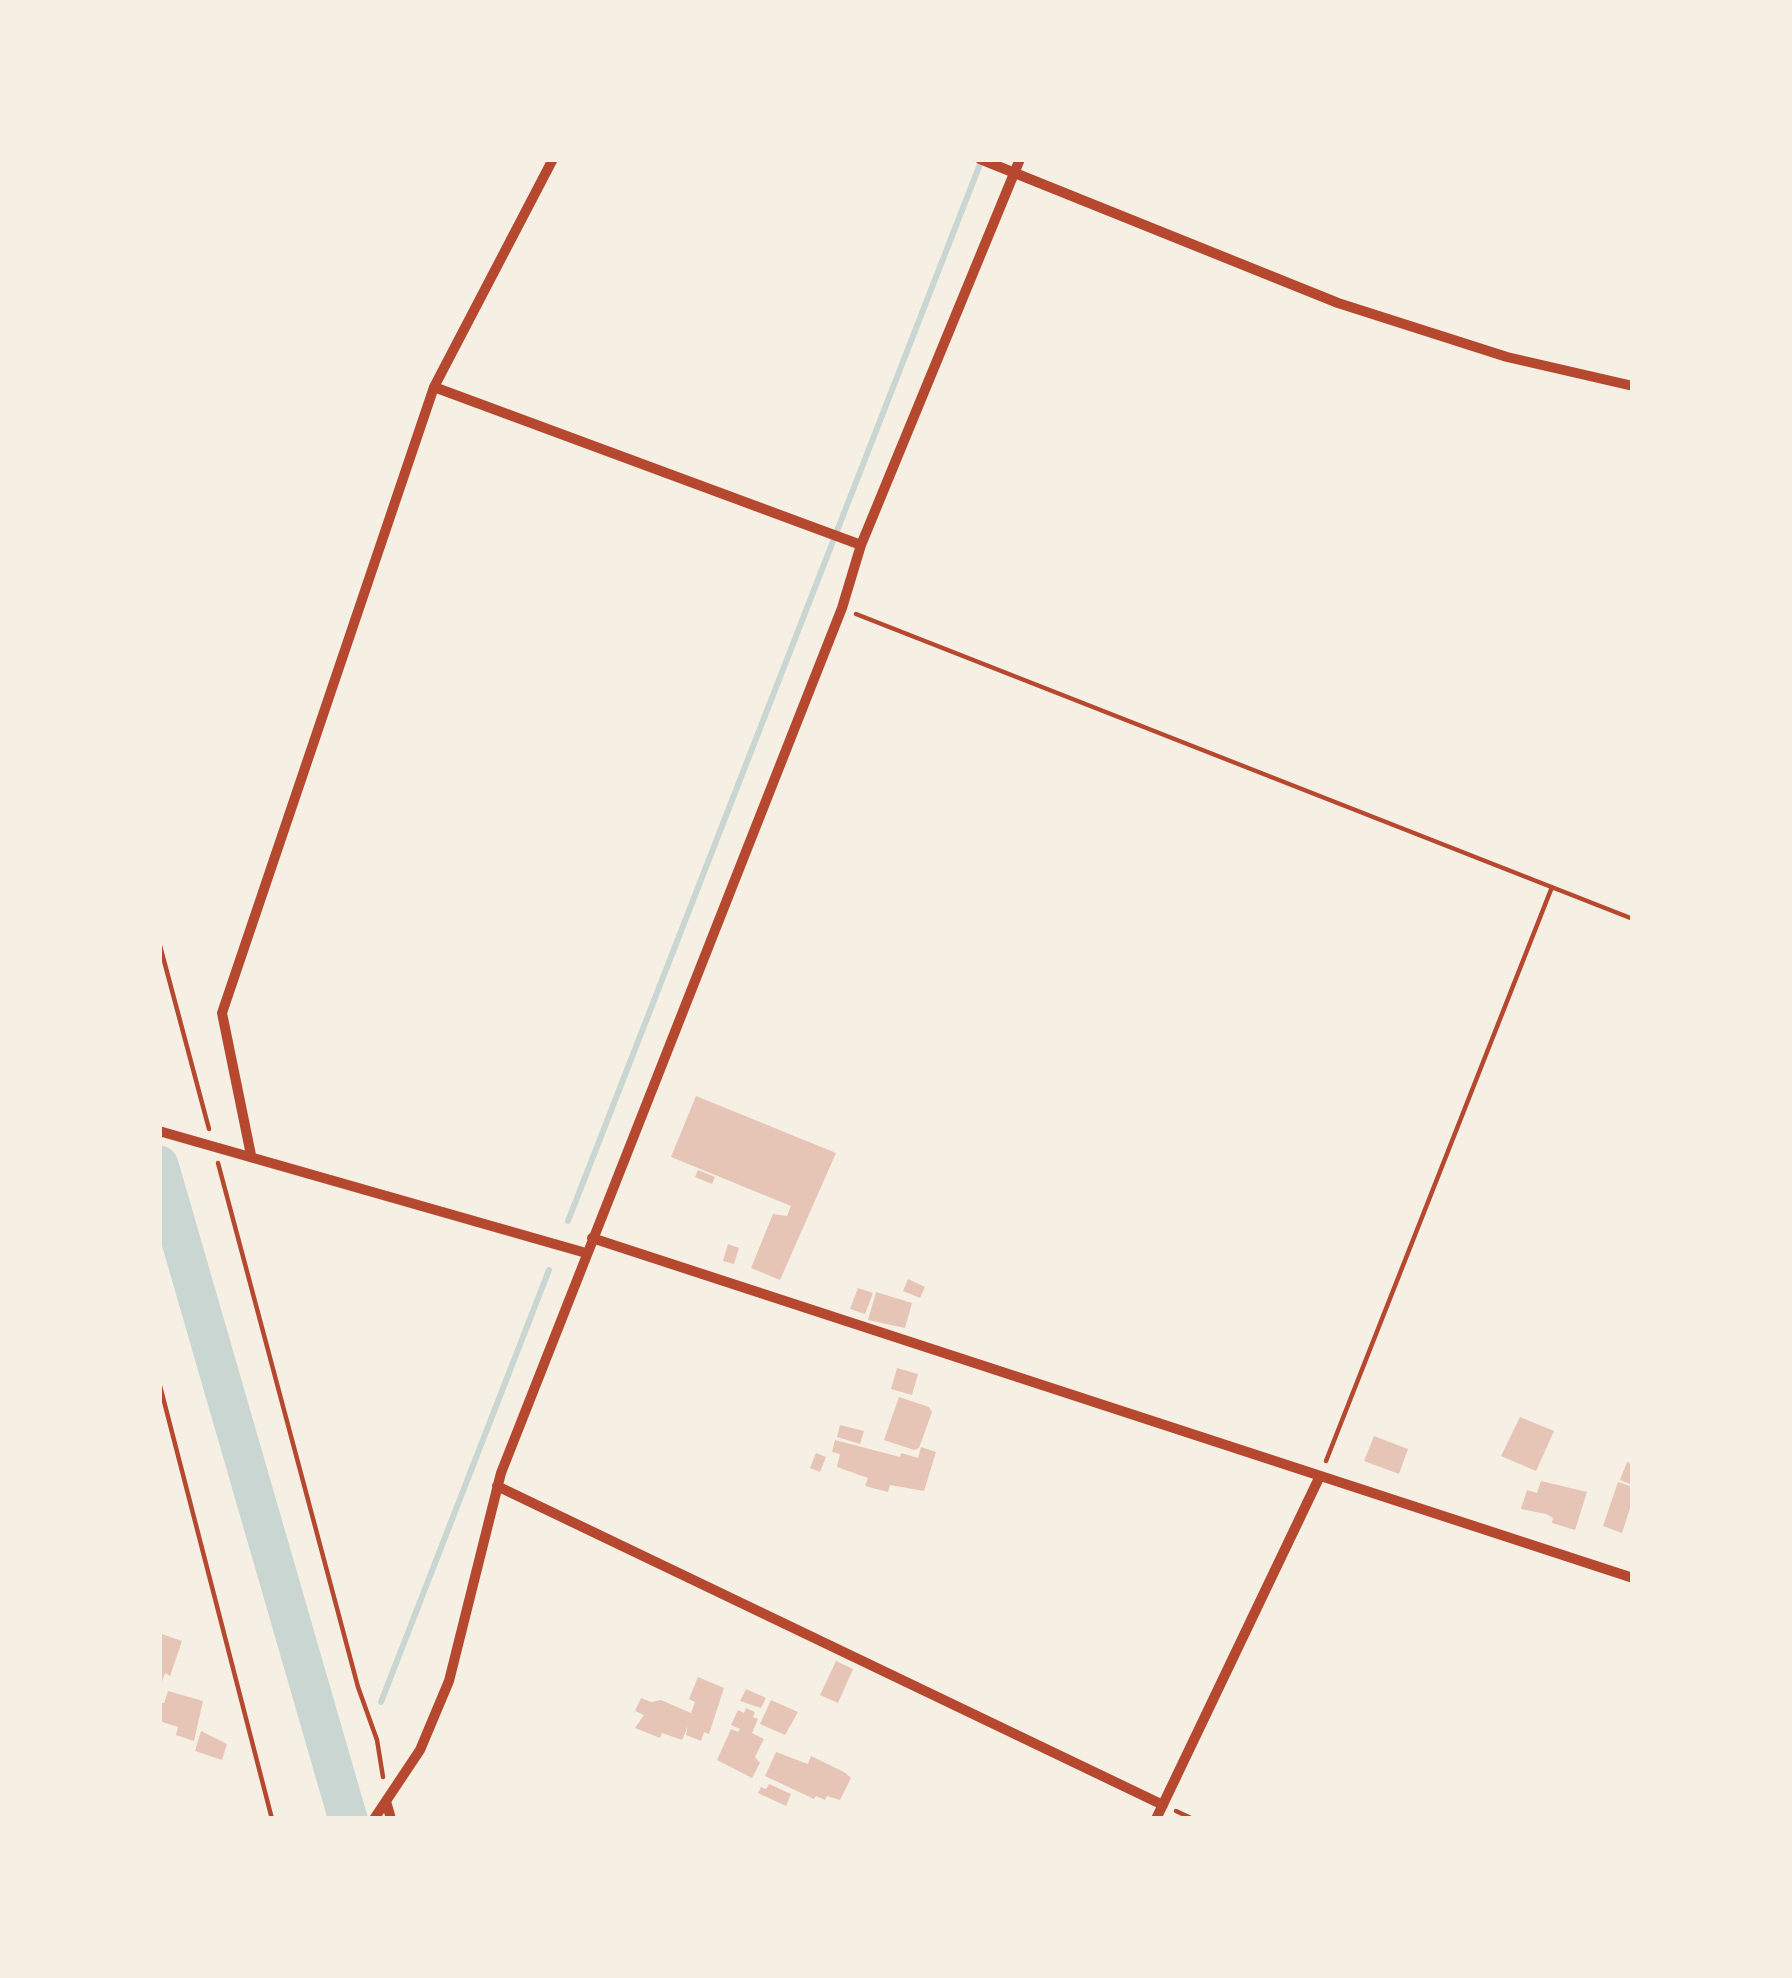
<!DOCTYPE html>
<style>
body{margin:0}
#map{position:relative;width:1792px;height:1978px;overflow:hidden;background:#f6efe4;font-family:"Alegreya Sans",sans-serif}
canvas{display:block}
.frame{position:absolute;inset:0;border:162px solid #f6efe4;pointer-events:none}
</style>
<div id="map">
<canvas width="1792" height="1978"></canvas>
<div class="frame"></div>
</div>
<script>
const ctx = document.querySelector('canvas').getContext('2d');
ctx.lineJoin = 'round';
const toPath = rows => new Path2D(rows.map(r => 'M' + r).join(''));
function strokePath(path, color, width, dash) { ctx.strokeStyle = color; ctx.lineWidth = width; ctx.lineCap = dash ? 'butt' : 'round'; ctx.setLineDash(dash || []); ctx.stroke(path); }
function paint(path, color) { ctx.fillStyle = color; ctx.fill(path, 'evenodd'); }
strokePath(toPath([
 [568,1221,982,159],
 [381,1702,549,1270]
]), '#c9d6d2', 6);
strokePath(toPath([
 [159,1165,348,1819]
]), '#c9d6d2', 39);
paint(toPath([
 [696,1096,836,1153,780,1280,751,1268,773,1214,787,1216,791,1206,671,1157],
 [698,1170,715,1177,712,1184,695,1177],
 [728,1244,739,1248,734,1264,723,1261],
 [908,1279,925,1287,920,1298,903,1291],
 [858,1288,873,1293,865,1314,850,1309],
 [876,1292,912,1303,905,1328,868,1320],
 [897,1368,918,1374,912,1395,891,1389],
 [899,1397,929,1407,932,1412,919,1448,914,1450,884,1440],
 [1520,1417,1554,1431,1536,1471,1501,1456],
 [840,1425,864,1431,860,1444,837,1437],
 [1374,1436,1408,1449,1399,1474,1364,1461],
 [835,1440,900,1457,901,1453,918,1458,921,1447,936,1452,924,1491,890,1485,888,1492,865,1486,868,1478,837,1467,840,1454,832,1452],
 [816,1453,826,1457,820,1472,810,1468],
 [1627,1462,1633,1464,1633,1485,1620,1480],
 [1541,1481,1587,1492,1575,1530,1552,1523,1553,1518,1546,1514,1521,1509,1527,1490,1537,1493],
 [1618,1482,1633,1487,1633,1499,1622,1533,1603,1526],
 [159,1633,182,1641,170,1676,165,1673,160,1688],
 [836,1661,853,1669,838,1703,820,1695],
 [698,1677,724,1688,709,1734,704,1732,701,1741,686,1735,688,1726,682,1740,662,1733,660,1738,635,1728,644,1715,635,1711,641,1698,651,1702,661,1700,691,1713,695,1702,689,1699],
 [746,1689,766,1698,761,1708,740,1701],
 [168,1691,203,1701,194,1741,176,1735,178,1727,159,1721,159,1702,164,1703],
 [771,1700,798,1712,785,1735,760,1724],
 [746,1708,755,1712,753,1717,758,1719,752,1733,764,1739,755,1757,760,1763,752,1778,717,1760,731,1729,738,1732,740,1729,731,1725,738,1710,744,1713],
 [201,1731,227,1744,222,1760,195,1751],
 [776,1752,808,1764,811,1756,844,1772,851,1778,840,1800,827,1796,825,1800,816,1796,814,1799,765,1776],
 [769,1784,791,1794,786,1806,758,1793,761,1787,766,1789]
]), '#e6c5b7');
strokePath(toPath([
 [856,614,1633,919],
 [159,942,209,1129],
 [218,1163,358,1687,377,1740,383,1777],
 [159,1382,272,1819],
 [1326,1461,1552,887],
 [1176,1811,1193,1819]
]), '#b5482f', 4.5);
strokePath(toPath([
 [980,159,1338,303,1507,357,1633,386],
 [434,387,861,545],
 [159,1131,586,1253],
 [251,1155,222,1013,434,387,553,159],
 [592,1238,1633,1578],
 [497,1486,1163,1805],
 [386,1801,391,1819],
 [374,1819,420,1750,449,1681,501,1473,842,608,861,545,1020,159],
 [1156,1819,1319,1478]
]), '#b5482f', 10);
</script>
